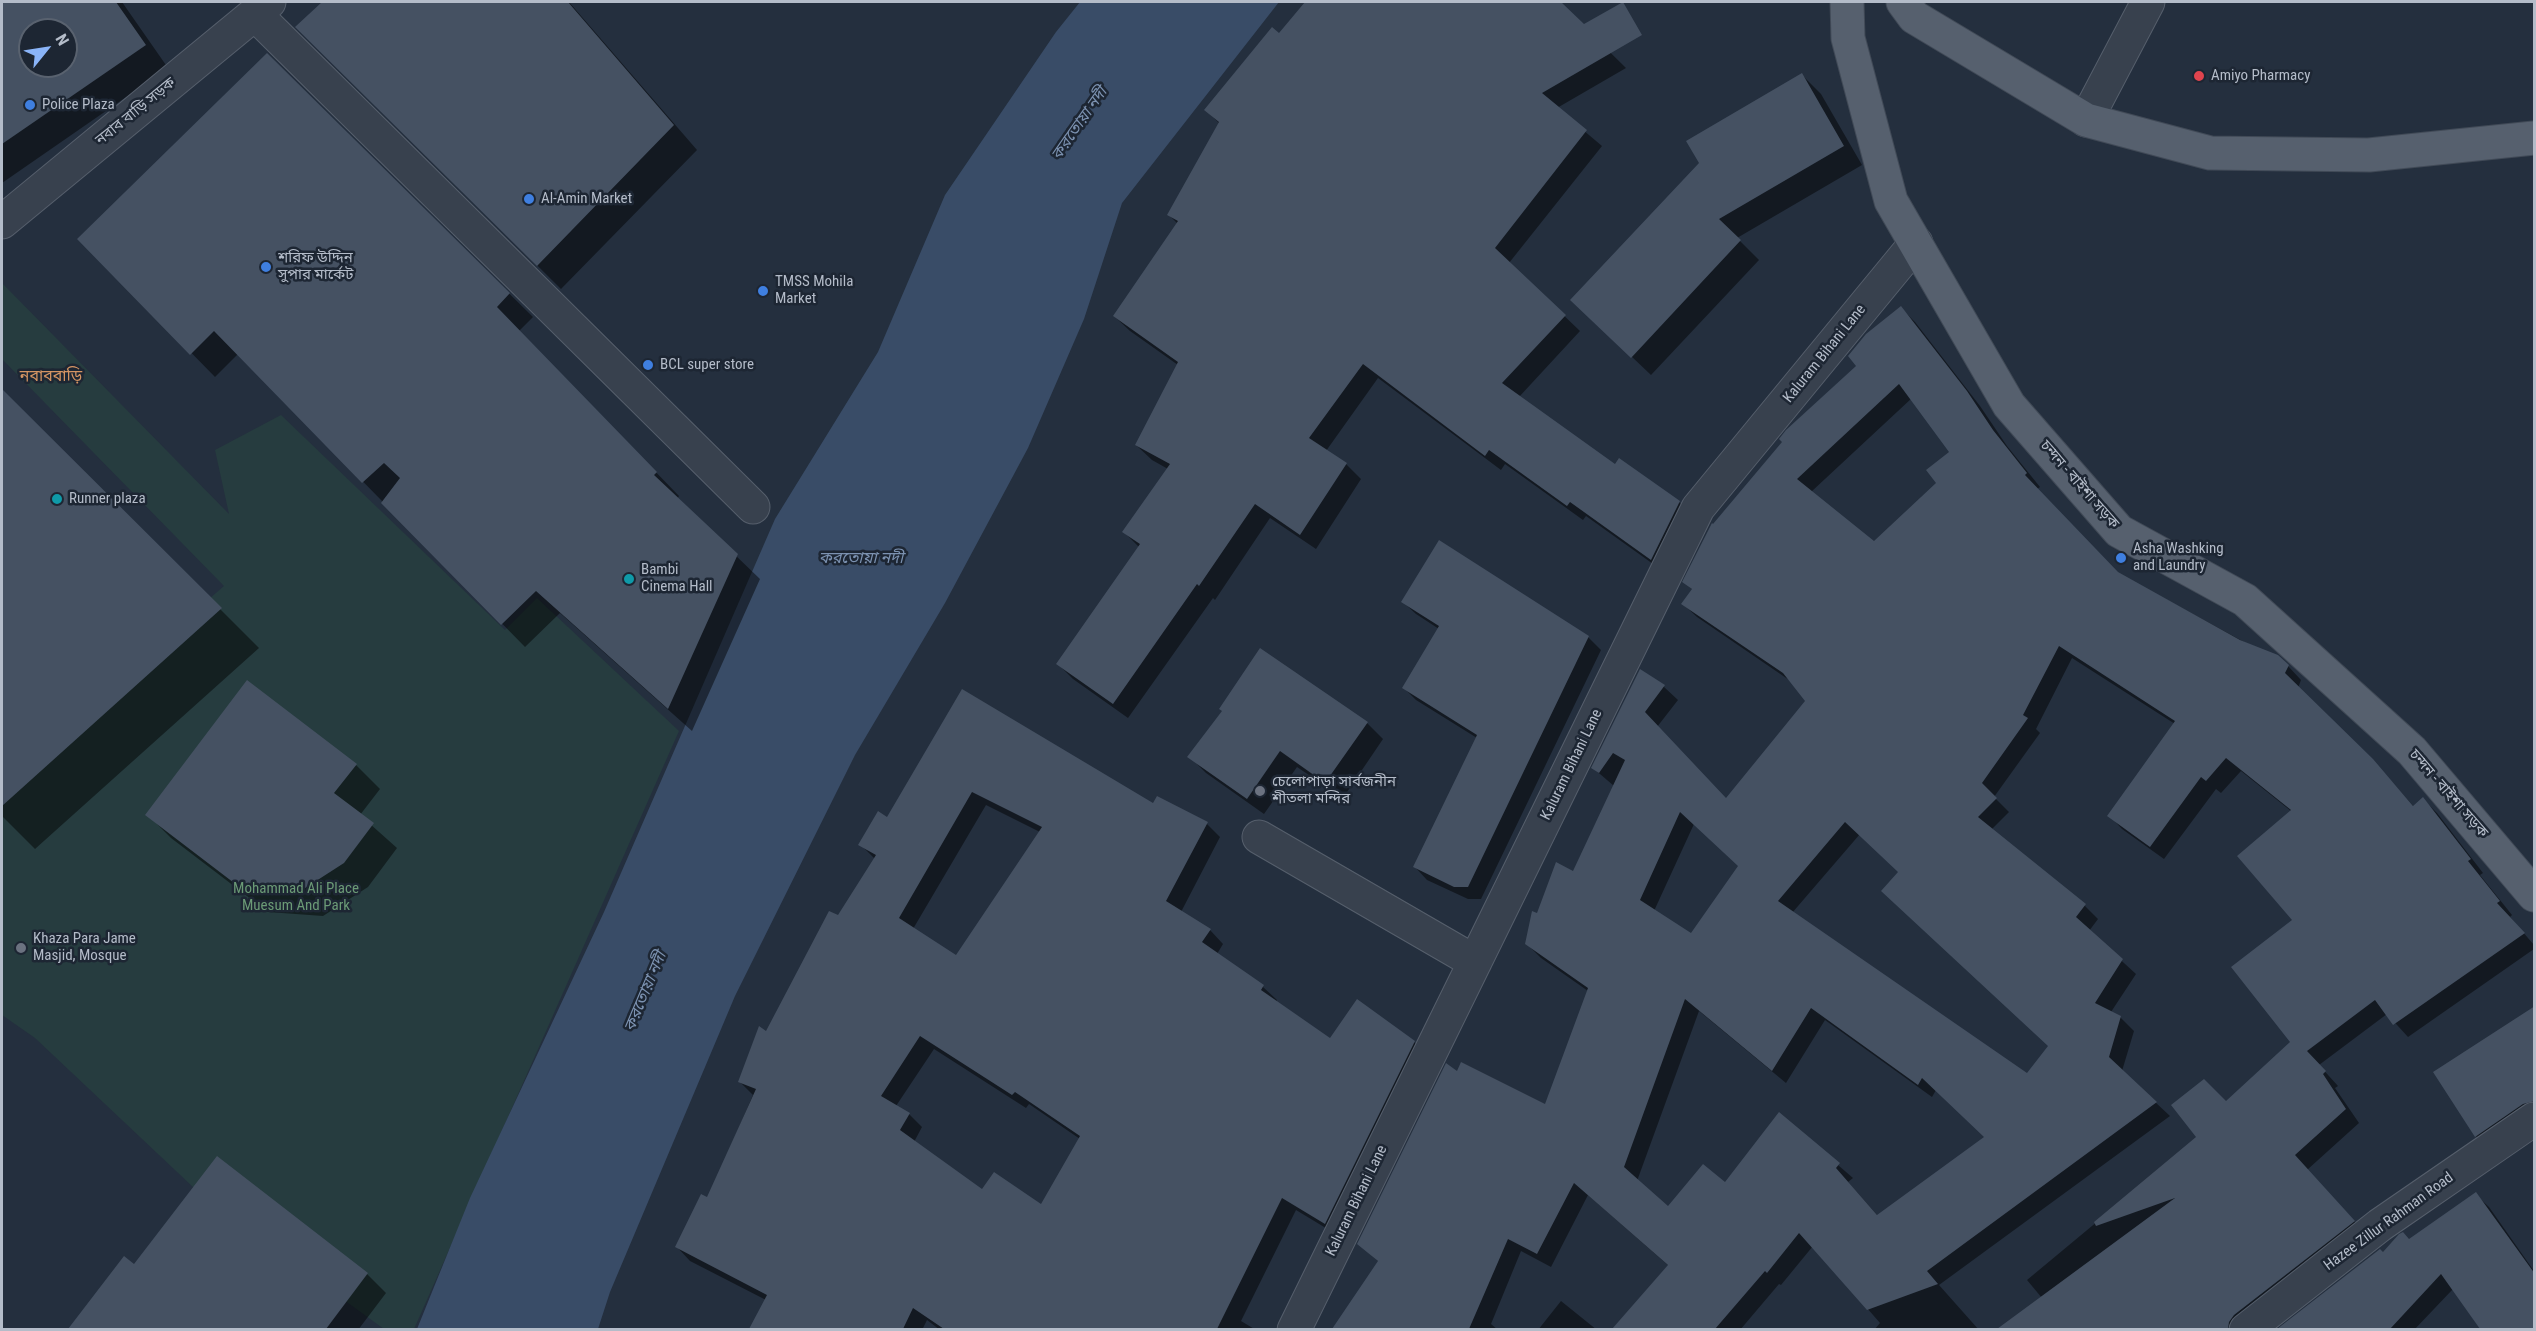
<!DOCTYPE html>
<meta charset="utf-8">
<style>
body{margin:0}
#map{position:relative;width:2536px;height:1331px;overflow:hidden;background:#242f3e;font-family:"Roboto Condensed",sans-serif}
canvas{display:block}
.frame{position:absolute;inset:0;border:3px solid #b4bcc9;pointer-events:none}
.north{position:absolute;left:18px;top:18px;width:60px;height:60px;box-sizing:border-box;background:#1d2633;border:2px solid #59626f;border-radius:50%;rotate:60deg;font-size:16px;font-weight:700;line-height:24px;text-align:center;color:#b4bcc9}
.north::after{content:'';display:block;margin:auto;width:21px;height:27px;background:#8ab4f8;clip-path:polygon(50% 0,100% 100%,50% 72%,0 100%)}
</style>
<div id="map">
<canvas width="2536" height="1331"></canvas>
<div class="frame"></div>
<div class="north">N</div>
</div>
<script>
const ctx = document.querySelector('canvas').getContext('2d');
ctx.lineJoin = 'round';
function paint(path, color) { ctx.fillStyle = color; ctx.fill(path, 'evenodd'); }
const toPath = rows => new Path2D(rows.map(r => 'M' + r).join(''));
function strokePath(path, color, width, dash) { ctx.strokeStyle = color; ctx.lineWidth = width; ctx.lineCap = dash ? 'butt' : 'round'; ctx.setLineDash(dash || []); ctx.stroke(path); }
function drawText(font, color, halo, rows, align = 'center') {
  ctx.font = font + ' "Roboto Condensed","Noto Sans Bengali",sans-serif'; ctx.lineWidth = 5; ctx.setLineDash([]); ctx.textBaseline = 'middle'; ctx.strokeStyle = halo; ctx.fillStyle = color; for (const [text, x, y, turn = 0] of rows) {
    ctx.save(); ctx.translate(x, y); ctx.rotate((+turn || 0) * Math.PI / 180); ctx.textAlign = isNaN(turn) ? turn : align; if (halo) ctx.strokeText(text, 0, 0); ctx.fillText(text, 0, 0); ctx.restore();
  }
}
paint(toPath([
 [2,283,229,514,215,450,281,415,505,630,537,598,679,731,414,1329,384,1329,211,1204,35,1038,2,1015,2,778,224,586,2,359]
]), '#263c3f');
paint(toPath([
 [1080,2,1279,2,1122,203,1084,319,1028,448,945,603,855,755,735,996,610,1292,598,1329,417,1329,470,1198,604,912,775,519,878,352,945,195,1056,32]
]), '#394c67');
paint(toPath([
 [2,2,122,2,168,68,2,183],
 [30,30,66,30,66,66,30,66],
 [324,2,569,2,697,150,561,289,297,27],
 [1307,2,1559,2,1626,68,1557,108,1602,146,1509,263,1580,331,1519,397,1615,466,1619,460,1679,502,1695,518,1667,574,1586,516,1583,520,1505,464,1501,470,1378,378,1326,451,1346,464,1361,479,1316,549,1270,518,1215,600,1213,598,1128,718,1073,679,1058,664,1139,547,1124,532,1168,469,1152,460,1136,445,1178,365,1130,331,1114,316,1178,224,1169,215,1220,124,1206,110,1279,35],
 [267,55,533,317,519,331,679,496,677,499,760,579,692,731,560,613,525,647,238,354,215,377,80,239],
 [1802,75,1821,94,1862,165,1737,238,1759,260,1651,375,1591,318],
 [1901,308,1915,322,1980,406,2007,446,2040,487,2037,489,2118,573,2288,666,2301,680,2298,688,2386,775,2414,807,2423,799,2437,813,2483,873,2480,875,2512,915,2510,917,2534,945,2534,949,2408,1037,2387,1014,2319,1065,2338,1086,2335,1088,2359,1123,2307,1170,2367,1235,2247,1330,2000,1330,2042,1298,2027,1280,2199,1137,2226,1103,2292,1042,2294,920,2291,811,2241,771,2221,793,2216,789,2164,859,2122,829,2109,815,2175,724,2072,658,2036,729,2040,733,1994,797,2009,812,1991,830,2085,906,2098,919,2089,931,2136,974,2111,1012,2120,1017,2134,1031,2122,1071,2170,1116,1939,1285,1979,1330,1874,1330,1880,1323,1813,1246,1781,1285,1779,1284,1740,1330,1640,1330,1626,1316,1669,1266,1588,1195,1551,1267,1521,1251,1491,1324,1498,1330,1334,1330,1379,1262,1359,1244,1458,1073,1546,1106,1588,991,1541,958,1527,944,1537,915,1573,873,1614,786,1593,768,1640,671,1664,687,1678,700,1657,727,1727,800,1807,701,1792,682,1697,617,1683,604,1693,590,1684,582,1858,366],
 [1912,398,1951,453,1938,483,1874,543,1811,492],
 [1694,824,1739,866,1692,935,1654,911],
 [1860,834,1900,873,2050,1047,2027,1075,1792,913],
 [1699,1011,1786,1083,1825,1020,1932,1097,1936,1090,1986,1137,1878,1216,1848,1182,1853,1178,1779,1114,1725,1184,1668,1208,1637,1181],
 [2,391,259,648,35,849,2,816],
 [1403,602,1588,637,1601,650,1481,899,1468,899,1427,880,1415,867,1477,738,1416,700,1404,688,1439,629,1416,614],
 [963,691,1153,805,1207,824,1220,837,1181,912,1210,930,1223,944,1217,954,1263,987,1277,1000,1276,1002,1330,1040,1414,1042,1428,1056,1339,1236,1296,1210,1241,1321,1256,1330,940,1330,927,1320,922,1330,751,1330,766,1300,690,1261,677,1247,708,1199,753,1095,740,1082,767,1033,875,859,860,844,888,819],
 [986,805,1040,832,957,957,913,929],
 [934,1049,1026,1108,1029,1104,1080,1139,1041,1206,983,1192,914,1142,922,1127,909,1114,896,1106],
 [1367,723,1383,739,1343,798,1297,767,1264,814,1206,773,1189,756],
 [356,765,380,789,360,815,397,848,368,887,323,916,268,912,171,838,147,814],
 [2534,1008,2534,1120,2490,1150,2476,1136],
 [217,1158,367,1274,386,1293,358,1330,311,1330,278,1304,259,1330,69,1330,124,1258,134,1266],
 [2475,1194,2489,1207,2534,1271,2534,1330,2481,1330,2453,1289,2414,1330,2279,1330,2380,1251,2383,1254,2410,1241],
 [1561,1301,1597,1330,1538,1330]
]), '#0007');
paint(toPath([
 [2,2,116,2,146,45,2,144],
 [30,30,66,30,66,66,30,66],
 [322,2,568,2,674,125,537,266,295,27],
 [1305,2,1561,2,1584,24,1623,2,1642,35,1542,93,1587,130,1495,248,1566,315,1502,383,1615,464,1619,458,1680,501,1651,560,1570,502,1567,506,1489,450,1485,456,1363,364,1309,438,1347,463,1300,535,1255,504,1199,586,1197,584,1113,704,1056,664,1140,544,1122,532,1170,464,1135,445,1178,362,1113,316,1178,221,1167,215,1219,122,1204,110,1272,27,1279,33],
 [267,53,510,293,497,307,657,472,654,475,738,554,668,709,536,591,501,625,381,503,400,478,384,463,362,483,214,331,190,355,77,239],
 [1802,73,1844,146,1719,219,1741,240,1631,358,1570,300,1699,163,1686,141],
 [1901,306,1967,391,1993,430,2027,473,2025,475,2118,572,2240,640,2278,655,2289,665,2285,673,2373,759,2413,806,2423,797,2471,859,2468,861,2500,901,2497,903,2525,933,2393,1025,2375,1000,2307,1051,2326,1071,2323,1074,2346,1109,2295,1155,2355,1221,2234,1315,2229,1322,2228,1329,1997,1329,2175,1198,2096,1226,2094,1222,2196,1137,2171,1105,2204,1079,2226,1101,2290,1042,2231,967,2292,920,2237,856,2291,810,2226,758,2206,781,2201,777,2150,847,2107,816,2175,721,2059,646,2023,715,2028,718,1982,783,1997,798,1978,817,2086,904,2076,917,2123,959,2095,1003,2121,1016,2109,1057,2157,1102,1927,1271,1938,1284,1867,1310,1799,1233,1767,1273,1765,1271,1715,1329,1612,1329,1668,1265,1574,1183,1537,1254,1508,1239,1469,1329,1332,1329,1378,1261,1357,1244,1446,1063,1457,1071,1461,1062,1545,1104,1588,988,1525,944,1532,911,1537,913,1556,862,1573,871,1625,760,1613,753,1599,773,1591,768,1640,669,1665,685,1645,712,1726,798,1805,701,1783,673,1681,604,1692,589,1682,582,1712,523,1713,524,1782,442,1779,439,1786,430,1856,366,1848,356,1866,334],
 [1899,384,1949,452,1926,470,1936,483,1874,541,1797,479],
 [1680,812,1738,866,1691,933,1640,900],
 [1845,822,1898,872,1881,891,2048,1046,2027,1073,1778,901],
 [1685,999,1772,1071,1811,1008,1918,1085,1922,1078,1984,1137,1877,1215,1836,1168,1840,1163,1779,1112,1725,1182,1703,1164,1668,1206,1624,1167],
 [2,389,222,608,2,806],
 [1439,540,1589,636,1468,887,1454,887,1413,867,1477,735,1402,688,1439,626,1401,602],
 [1260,648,1368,722,1325,783,1280,751,1247,799,1187,757,1222,711,1219,709],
 [247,680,357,764,334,793,374,823,344,863,299,892,242,889,145,815],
 [962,689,1153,803,1157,796,1208,822,1166,901,1211,929,1202,942,1264,985,1261,990,1330,1038,1357,999,1415,1041,1325,1224,1282,1198,1217,1329,944,1329,913,1308,903,1329,749,1329,767,1295,675,1247,701,1194,707,1197,756,1089,738,1082,759,1026,766,1031,829,911,838,915,876,855,858,845,878,811,887,817],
 [972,792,1042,827,956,955,899,918],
 [920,1036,1012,1095,1015,1092,1080,1136,1041,1204,994,1172,982,1189,900,1130,910,1113,881,1096],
 [2535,1006,2535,1101,2523,1104,2475,1137,2433,1072],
 [217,1156,368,1273,326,1329,68,1329,124,1256,134,1264],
 [2476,1192,2535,1274,2535,1329,2480,1329,2441,1274,2390,1329,2277,1329,2380,1249,2383,1252,2399,1234,2403,1232,2409,1239]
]), '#455162');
const minor = toPath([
 [255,14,753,507],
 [2086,120,2148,2],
 [2,222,269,2],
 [1259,837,1475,962],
 [1294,1330,1698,508,1916,243],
 [2246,1330,2380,1225,2534,1119]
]);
const major = toPath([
 [1847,2,1848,38,1891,201,2009,405,2119,531,2245,600,2412,751,2534,895],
 [1903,2,1914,17,2086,120,2210,153,2369,155,2534,138]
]);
strokePath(minor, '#565f6c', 35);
strokePath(major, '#414a57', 35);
strokePath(minor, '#38414e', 33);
strokePath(major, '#56606e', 33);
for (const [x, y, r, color] of [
 [2199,76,6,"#e0444e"],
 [30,105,6,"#3f7fe0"],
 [529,199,6,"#3f7fe0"],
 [266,267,6,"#3f7fe0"],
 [763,291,6,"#3f7fe0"],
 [648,365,6,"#3f7fe0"],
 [57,499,6,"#0f9aa8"],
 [2121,558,6,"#3f7fe0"],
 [629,579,6,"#0f9aa8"],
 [1260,791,6,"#6b7280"],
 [21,948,6,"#6b7280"]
]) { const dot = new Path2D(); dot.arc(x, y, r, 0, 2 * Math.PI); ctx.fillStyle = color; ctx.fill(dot); strokePath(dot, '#1d2633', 2); }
drawText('15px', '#b4bcc9', '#1d2633', [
 ["Amiyo Pharmacy",2211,76],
 ["Police Plaza",42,105],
 ["Al-Amin Market",541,199],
 ["শরিফ উদ্দিন",278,258],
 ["সুপার মার্কেট",278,275],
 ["TMSS Mohila",775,282],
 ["Market",775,299],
 ["BCL super store",660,365],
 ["Runner plaza",69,499],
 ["Asha Washking",2133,549],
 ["and Laundry",2133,566],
 ["Bambi",641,570],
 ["Cinema Hall",641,587],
 ["চেলোপাড়া সার্বজনীন",1272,782],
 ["শীতলা মন্দির",1272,799],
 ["Khaza Para Jame",33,939],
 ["Masjid, Mosque",33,956]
], 'left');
drawText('15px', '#b4bcc9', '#1d2633', [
 ["নবাব বাড়ি সড়ক",136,112,-39],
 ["Kaluram Bihani Lane",1825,354,-51],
 ["চন্দন - বাইশা সড়ক",2079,485,49],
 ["Kaluram Bihani Lane",1572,765,-64],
 ["চন্দন - বাইশা সড়ক",2448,794,49],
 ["Kaluram Bihani Lane",1357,1201,-64],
 ["Hazee Zillur Rahman Road",2389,1222,-36]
]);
drawText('15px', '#6b9a76', '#1d2633', [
 ["Mohammad Ali Place",296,889],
 ["Muesum And Park",296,906]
]);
drawText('italic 16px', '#7c92b1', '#1d2633', [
 ["করতোয়া নদী",1080,124,-55],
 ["করতোয়া নদী",861,559],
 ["করতোয়া নদী",646,992,-67]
]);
drawText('16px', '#d59563', '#1d2633', [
 ["নবাববাড়ি",51,377]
]);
</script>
